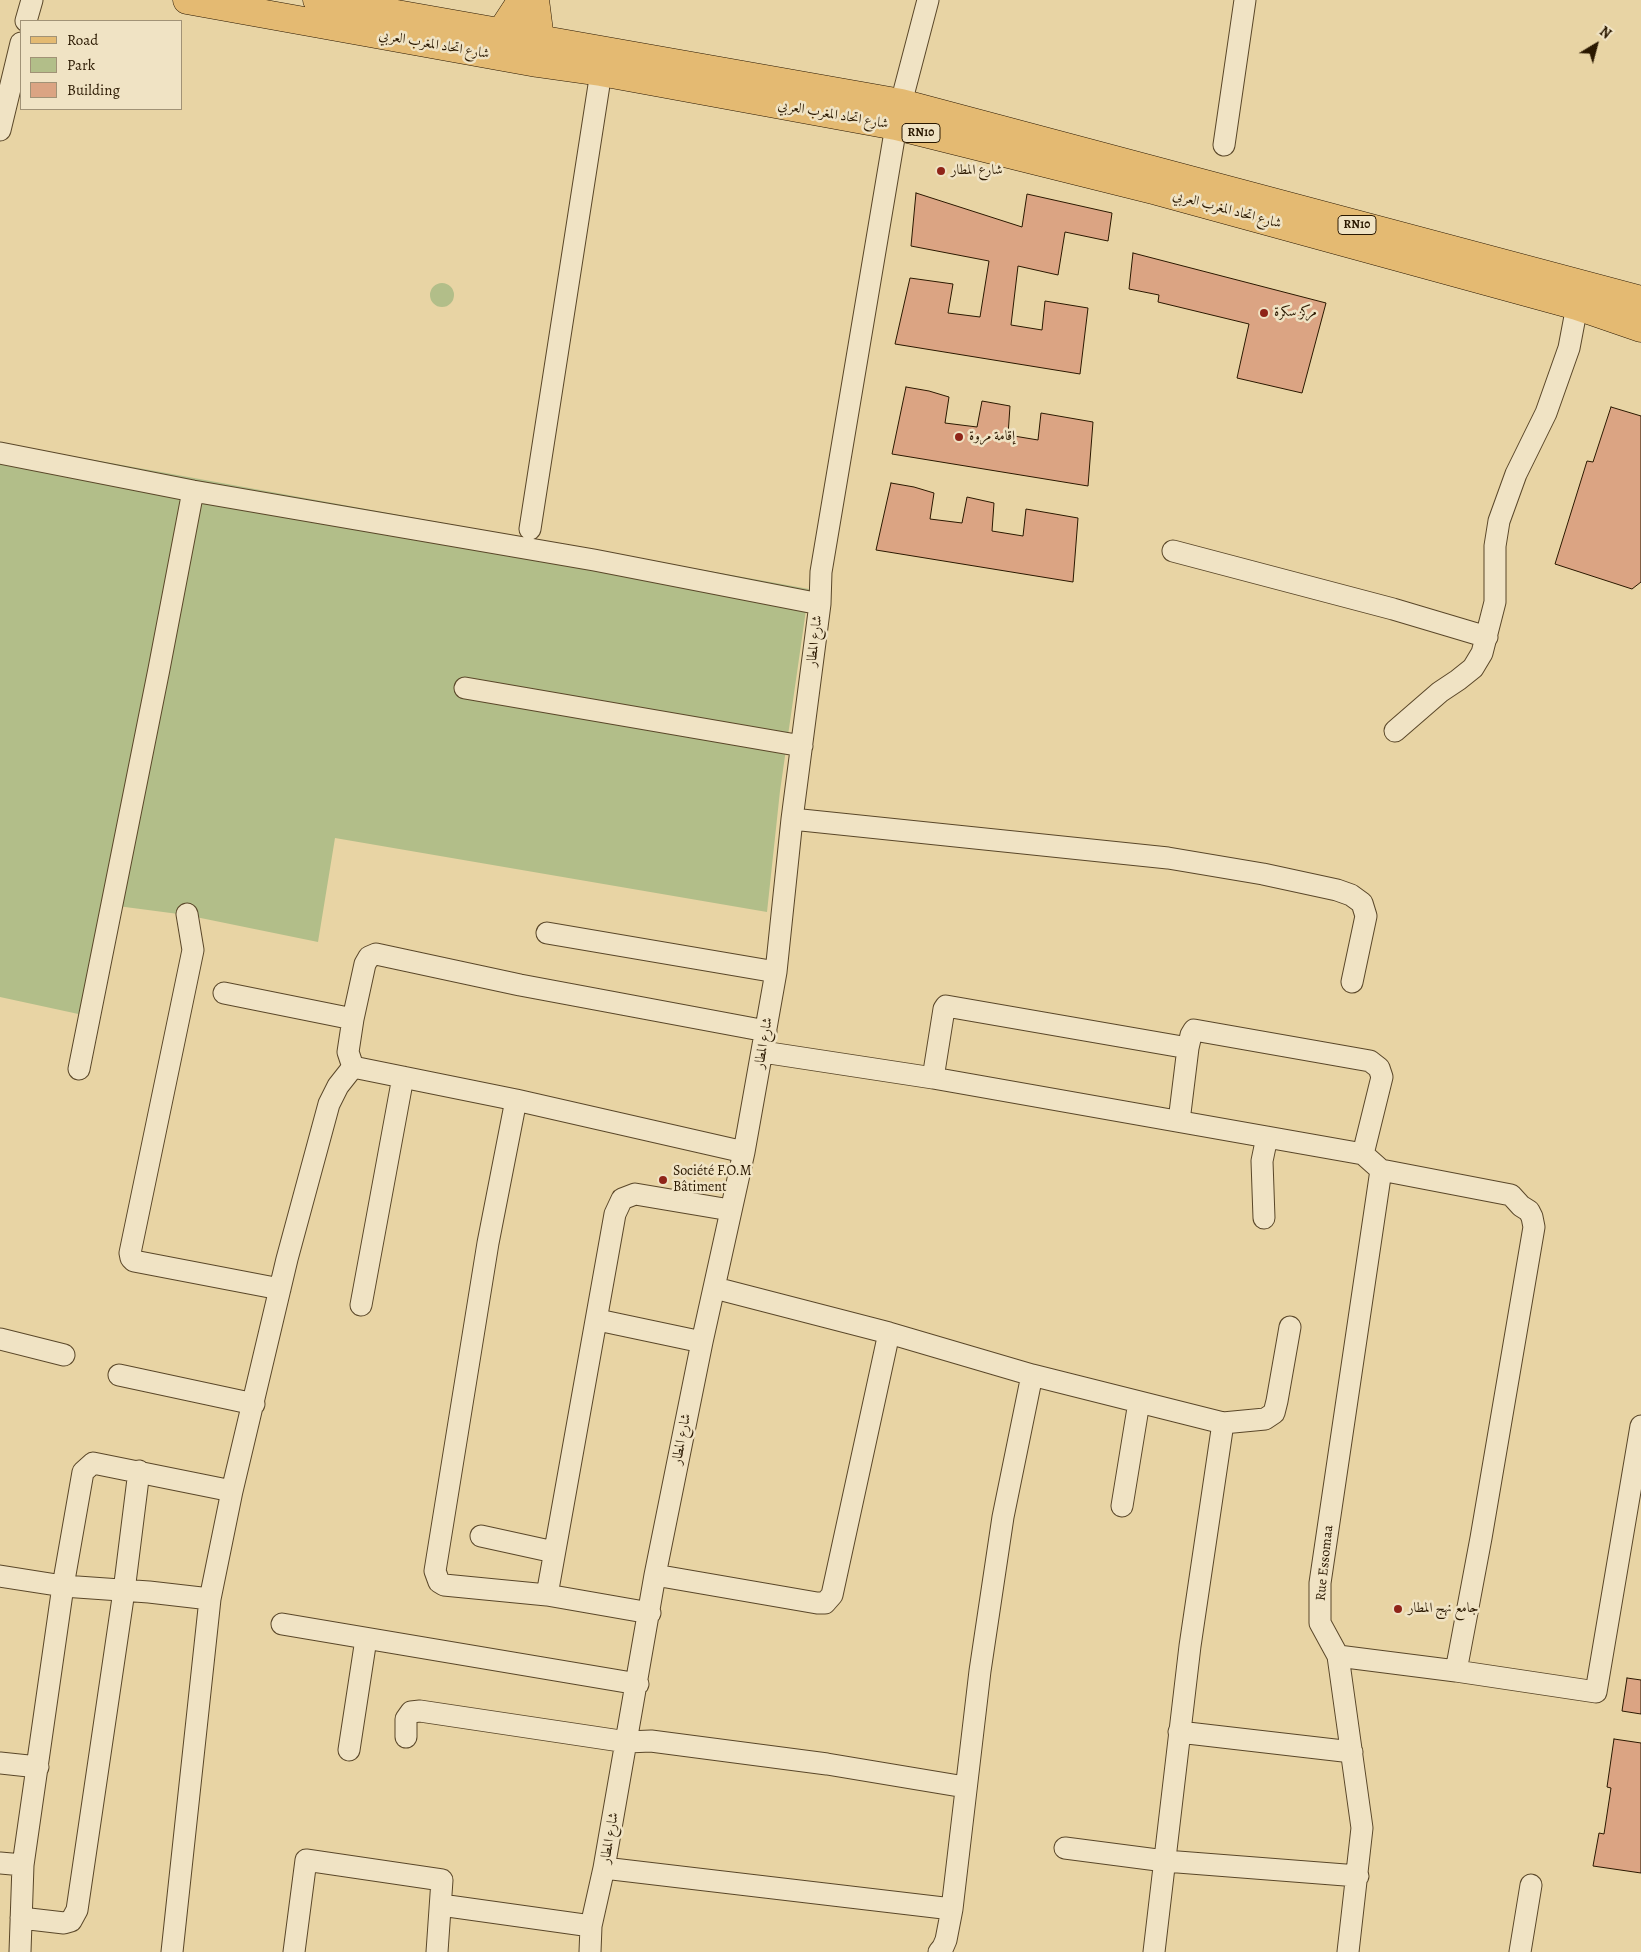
<!DOCTYPE html>
<meta charset="utf-8">
<style>
body{margin:0}
#map{position:relative;width:1641px;height:1952px;overflow:hidden;background:#e8d4a4;font-family:Alegreya,serif}
canvas{display:block}
.legend{position:absolute;left:20px;top:20px;width:162px;height:90px;box-sizing:border-box;background:#f0e3c4;border:1px solid #a19276;margin:0;padding:6px 9px;list-style:none;font-size:15px;color:#2a1800}
.legend li{display:flex;align-items:center;gap:10px;height:25px}
.legend b{width:25px;border:1px solid #a19276}
.north{position:absolute;left:1571px;top:20px;width:50px;height:50px;-webkit-text-stroke:4px #f0e3c4;paint-order:stroke;rotate:37deg;font-size:14px;font-weight:700;line-height:20px;text-align:center;color:#2a1800}
.north::after{content:'';display:block;margin:auto;width:18px;height:22px;background:#2a1800;clip-path:polygon(50% 0,100% 100%,50% 72%,0 100%)}
</style>
<div id="map">
<canvas width="1641" height="1952"></canvas>
<ul class="legend">
<li><b style="height:6px;background:#e4ba72"></b>Road</li>
<li><b style="height:14px;background:#b2be89"></b>Park</li>
<li><b style="height:14px;background:#dba483"></b>Building</li>
</ul>
<div class="north">N</div>
</div>
<script>
const ctx = document.querySelector('canvas').getContext('2d');
ctx.lineJoin = 'round';
function paint(path, color) { ctx.fillStyle = color; ctx.fill(path, 'evenodd'); }
const toPath = rows => new Path2D(rows.map(r => 'M' + r).join(''));
function strokePath(path, color, width, dash) { ctx.strokeStyle = color; ctx.lineWidth = width; ctx.lineCap = dash ? 'butt' : 'round'; ctx.setLineDash(dash || []); ctx.stroke(path); }
function drawText(font, color, halo, rows, align = 'center') {
  ctx.font = font + ' Alegreya,Amiri,serif'; ctx.lineWidth = 5; ctx.setLineDash([]); ctx.textBaseline = 'middle'; ctx.strokeStyle = halo; ctx.fillStyle = color; for (const [text, x, y, turn = 0] of rows) {
    ctx.save(); ctx.translate(x, y); ctx.rotate((+turn || 0) * Math.PI / 180); ctx.textAlign = isNaN(turn) ? turn : align; if (halo) ctx.strokeText(text, 0, 0); ctx.fillText(text, 0, 0); ctx.restore();
  }
}
paint(toPath([
 '430 295a12 12 0 1 1 24 0a12 12 0 1 1-24 0Z',
 [0,443,809,589,780,791,767,912,335,838,318,942,186,915,110,905,83,1015,0,997]
]), '#b2be89');
const building = toPath([
 [916,193,1022,227,1027,194,1112,213,1108,241,1065,232,1058,275,1018,266,1011,325,1042,330,1045,301,1088,308,1080,374,895,344,910,278,953,284,948,313,980,317,989,261,911,246,916,193],
 [1133,253,1326,303,1302,393,1237,378,1249,324,1158,302,1159,295,1129,289,1133,253],
 [906,387,929,391,949,397,945,423,977,427,982,401,1010,406,1008,435,1038,440,1041,413,1093,422,1088,486,892,454,906,387],
 [1611,407,1641,416,1641,582,1632,589,1555,564,1583,474,1587,461,1593,462,1611,407],
 [891,483,914,487,934,493,930,519,962,523,967,497,994,503,992,531,1023,536,1026,509,1078,518,1073,582,876,550,891,483],
 [1627,1678,1641,1680,1641,1714,1622,1711,1627,1678],
 [1614,1739,1641,1743,1641,1873,1593,1866,1599,1833,1604,1834,1611,1788,1607,1787,1614,1739]
]);
paint(building, '#dba483');
strokePath(building, '#2a1800', 1);
const minor = toPath([
 [26,21,32,0],
 [901,103,928,0],
 [0,130,21,43],
 [1224,145,1245,0],
 [0,453,193,491,594,560,820,604],
 [530,529,601,72],
 [1173,551,1393,609,1487,637],
 [465,688,802,746],
 [1395,731,1440,692,1458,680,1473,668,1482,653,1495,602,1495,546,1499,521,1516,474,1546,413,1569,348,1577,306],
 [792,819,1168,858,1263,874,1337,890,1351,895,1362,903,1366,916,1352,982],
 [187,914,193,950,130,1253,131,1258,134,1261,280,1289],
 [547,933,776,972],
 [224,993,353,1019],
 [763,1052,933,1078,1363,1154,1381,1170,1511,1195,1521,1206,1529,1211,1532,1217,1534,1227,1481,1538,1456,1671],
 [353,1067,348,1052,353,1019,365,964,369,957,376,954,520,985,766,1031],
 [353,1067,516,1100,744,1152],
 [79,1069,159,669,193,491],
 [933,1078,944,1009,946,1006,1188,1048],
 [516,1100,488,1243,435,1571,439,1582,444,1585,547,1595],
 [1179,1121,1188,1048,1191,1035,1194,1030,1370,1061,1379,1068,1382,1077,1363,1154],
 [1264,1218,1262,1161,1267,1137],
 [715,1288,889,1333,1032,1375,1223,1423,1190,1646,1154,1952],
 [361,1305,403,1077],
 [598,1320,702,1342],
 [0,1339,64,1355],
 [119,1375,254,1404],
 [1223,1423,1265,1419,1274,1413,1277,1401,1290,1327],
 [1122,1506,1139,1402],
 [481,1536,554,1552],
 [655,1575,817,1603,825,1603,832,1595,889,1333],
 [0,1576,63,1586,149,1592,210,1599],
 [650,1613,547,1595,615,1214,622,1199,635,1194,730,1210],
 [282,1624,638,1684],
 [1338,1656,1456,1671,1596,1692,1641,1426],
 [1179,1732,1352,1752],
 [406,1737,406,1719,411,1712,420,1711,627,1742,651,1741,827,1764,965,1787],
 [349,1750,366,1639],
 [0,1763,38,1767],
 [1065,1848,1165,1861,1358,1876],
 [0,1863,23,1865],
 [604,1868,952,1909],
 [441,1905,591,1926],
 [21,1918,64,1923,71,1921,77,1910,124,1591,139,1471],
 [20,1952,23,1865,63,1586,83,1472,93,1463,232,1491],
 [172,1952,210,1599,232,1491,287,1259,329,1104,338,1086,353,1067],
 [294,1952,306,1860,442,1880,437,1952],
 [590,1952,591,1926,604,1868,655,1575,702,1342,744,1152,776,972,792,819,820,604,821,572,896,126],
 [939,1952,943,1947,946,1940,952,1909,980,1671,1003,1517,1032,1375],
 [1348,1952,1362,1828,1338,1656,1320,1623,1320,1583,1381,1170],
 [1520,1952,1531,1885]
]);
const major = toPath([
 [187,0,537,63,601,72,896,126,1157,191,1577,306,1641,328],
 [317,0,901,103,1641,300],
 [535,0,540,39,538,57],
 [499,48,501,32,522,0]
]);
strokePath(minor, '#5a4729', 23);
strokePath(major, '#2a1800', 29);
strokePath(minor, '#f0e3c4', 21);
strokePath(major, '#e4ba72', 28);
for (const [x, y, r, color] of [
 [941,171,5,"#8f2418"],
 [1264,313,5,"#8f2418"],
 [959,437,5,"#8f2418"],
 [663,1180,5,"#8f2418"],
 [1398,1609,5,"#8f2418"]
]) { const dot = new Path2D(); dot.arc(x, y, r, 0, 2 * Math.PI); ctx.fillStyle = color; ctx.fill(dot); strokePath(dot, '#f0e3c4', 2); }
for (const [x, y, w] of [
 [921,133,38],
 [1357,225,38]
]) { const box = new Path2D(); box.roundRect(x - w / 2, y - 9.5, w, 19, 4); ctx.fillStyle = '#f0e3c4'; ctx.fill(box); strokePath(box, '#2a1800', 1); }
drawText('bold 12px', '#2a1800', null, [
 ["RN10",921,133],
 ["RN10",1357,225]
]);
drawText('14px', '#2a1800', '#f0e3c4', [
 ["شارع اتحاد المغرب العربي",434,45,10],
 ["شارع اتحاد المغرب العربي",833,115,10],
 ["شارع اتحاد المغرب العربي",1227,210,15],
 ["شارع المطار",815,641,-83],
 ["شارع المطار",764,1043,-80],
 ["شارع المطار",682,1439,-79],
 ["Rue Essomaa",1325,1563,-84],
 ["شارع المطار",610,1838,-80]
]);
drawText('14px', '#2a1800', '#f0e3c4', [
 ["شارع المطار",951,171],
 ["مركز سكرة",1274,313],
 ["إقامة مروة",969,437],
 ["Société F.O.M",673,1172],
 ["Bâtiment",673,1188],
 ["جامع نهج المطار",1408,1609]
], 'left');
</script>
